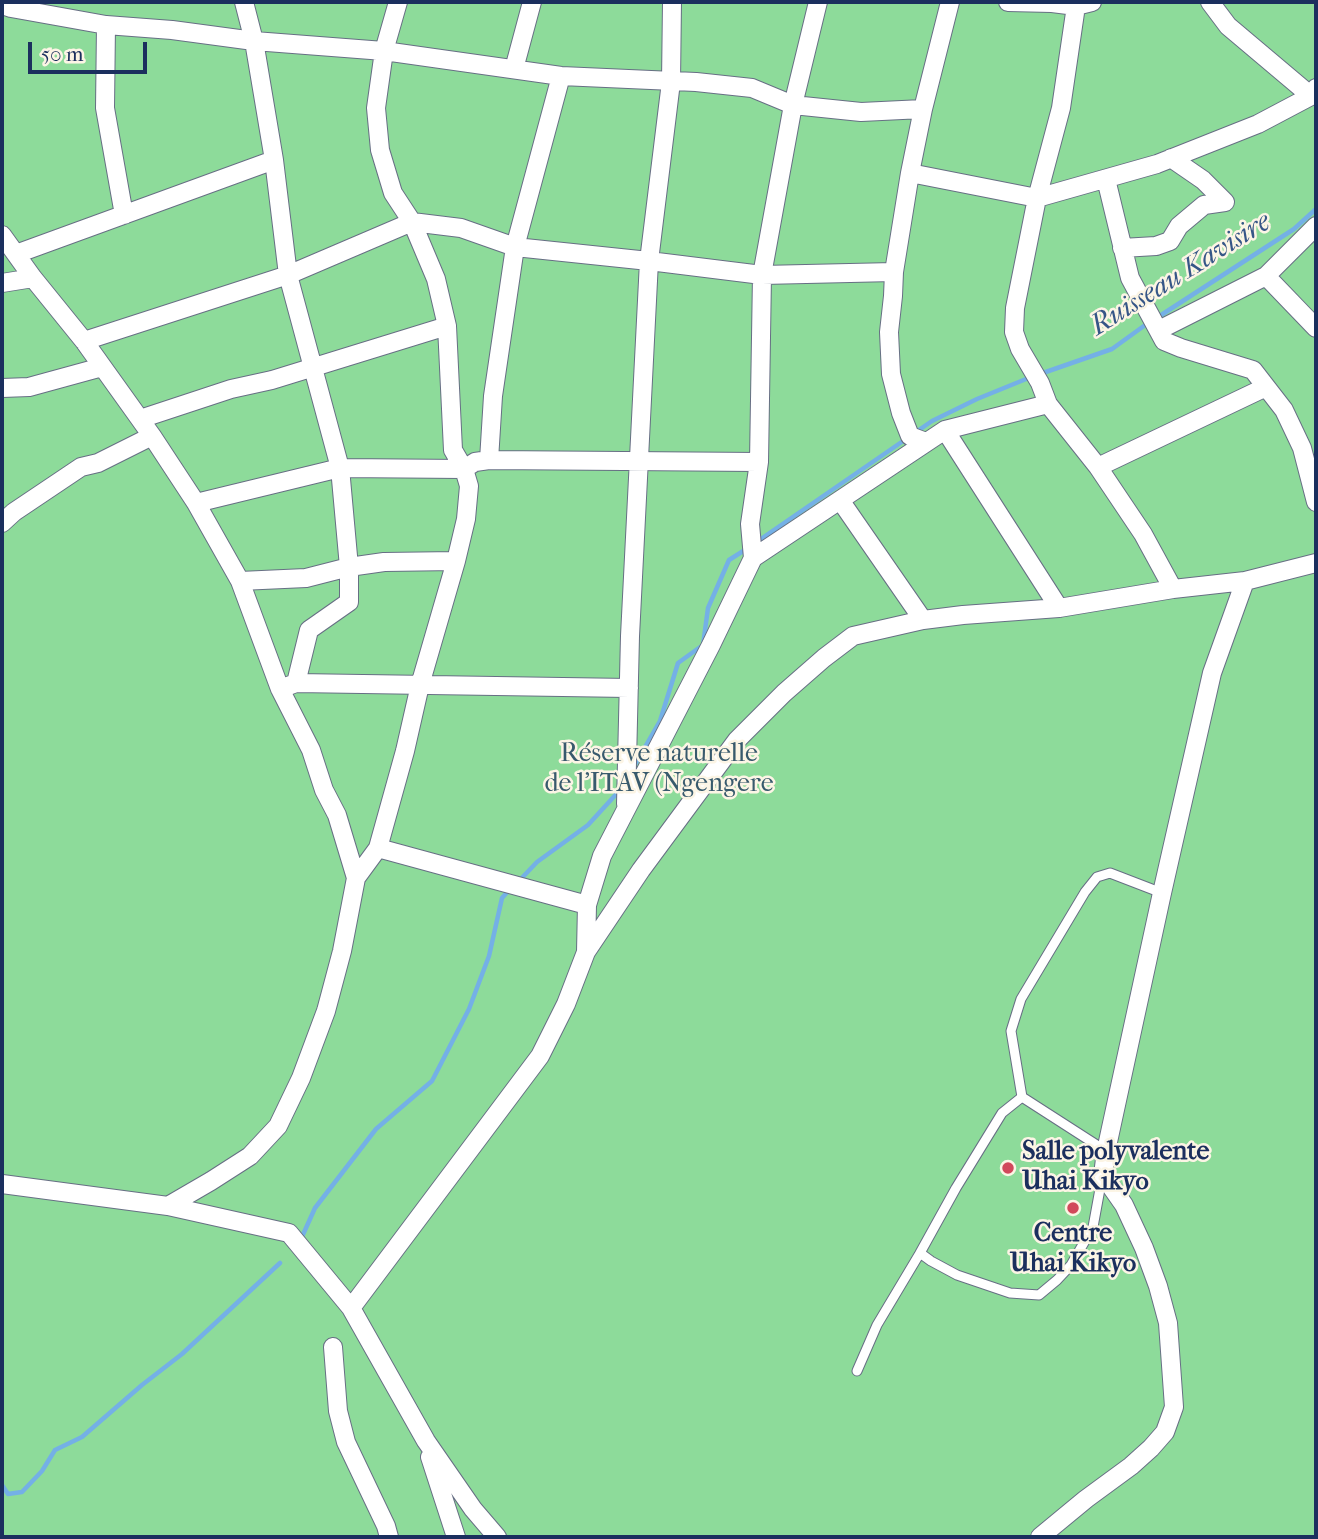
<!DOCTYPE html>
<meta charset="utf-8">
<style>
body{margin:0}
#map{position:relative;width:1318px;height:1539px;overflow:hidden;background:#f5e5cb;font-family:"IM FELL French Canon",serif}
canvas{display:block}
.frame{position:absolute;inset:0;border:4px solid #1b2f5e;pointer-events:none}
.scale{position:absolute;left:28px;top:42px;width:119px;height:32px;box-sizing:border-box;border:4px solid #1b2f5e;border-top:0;padding-left:9px;font-size:21px;line-height:24px;white-space:nowrap;color:#1b2f5e;-webkit-text-stroke:5px #fcf5e5;paint-order:stroke}
</style>
<div id="map">
<canvas width="1318" height="1539"></canvas>
<div class="frame"></div>
<div class="scale">50 m</div>
</div>
<script>
const ctx = document.querySelector('canvas').getContext('2d');
ctx.lineJoin = 'round';
function paint(path, color) { ctx.fillStyle = color; ctx.fill(path, 'evenodd'); }
const toPath = rows => new Path2D(rows.map(r => 'M' + r).join(''));
function strokePath(path, color, width, dash) { ctx.strokeStyle = color; ctx.lineWidth = width; ctx.lineCap = dash ? 'butt' : 'round'; ctx.setLineDash(dash || []); ctx.stroke(path); }
function drawText(font, color, halo, rows, align = 'center') {
  ctx.font = font + ' "IM FELL French Canon",serif'; ctx.lineWidth = 5; ctx.setLineDash([]); ctx.textBaseline = 'middle'; ctx.strokeStyle = halo; ctx.fillStyle = color; for (const [text, x, y, turn = 0] of rows) {
    ctx.save(); ctx.translate(x, y); ctx.rotate((+turn || 0) * Math.PI / 180); ctx.textAlign = isNaN(turn) ? turn : align; if (halo) ctx.strokeText(text, 0, 0); ctx.fillText(text, 0, 0); ctx.restore();
  }
}
paint(toPath([
 [2,2,1316,2,1316,1537,2,1537]
]), '#8ddb9a');
strokePath(toPath([
 [1155,319,1294,229,1316,209],
 [1040,374,1112,349,1148,323],
 [916,432,932,421,977,399,1031,377],
 [758,541,906,439],
 [633,768,660,721,678,663,703,645,708,608,729,560,748,548],
 [518,882,537,862,588,825,620,790],
 [301,1239,315,1208,376,1129,432,1081,469,1009,489,956,502,898,511,888],
 [2,1485,8,1494,22,1492,42,1471,55,1450,82,1437,142,1385,182,1354,280,1263]
]), '#74b0e6', 4.5);
const lane = toPath([
 [1022,1097,1002,1113,956,1188,920,1253,931,1261,957,1275,1010,1293,1039,1295,1057,1280,1071,1265,1093,1227,1102,1178],
 [1106,1151,1022,1097,1011,1031,1021,999,1085,892,1097,877,1110,873,1162,893],
 [857,1371,877,1325,920,1253]
]);
const street = toPath([
 [244,2,254,41,274,160,288,275,340,468,349,567,349,602,309,630,296,683,280,689],
 [1008,2,1052,3,1076,6,1092,2],
 [1078,2,1076,6,1061,108,1037,198,1015,308,1014,332,1020,349,1040,383,1048,404,1098,467,1143,534,1173,589],
 [1210,2,1228,26,1311,96],
 [2,5,11,8,106,25,172,30,254,41,384,51,561,76,696,82,752,88,793,105,861,112,923,109],
 [106,25,105,108,124,215],
 [514,69,532,2],
 [910,173,1037,198,1157,164,1258,124,1311,96,1316,88],
 [1106,179,1130,278,1164,341,1181,348,1253,370,1284,410,1302,448,1316,502],
 [2,235,33,278,84,341,152,436,196,503,240,581,280,689,311,750,324,790,337,815,356,878,342,951,326,1011,301,1078,278,1126,250,1156,211,1181,168,1206],
 [1122,248,1156,246,1170,241,1179,226,1204,205,1225,202,1203,180,1171,158],
 [16,254,274,160],
 [1266,276,1316,328],
 [2,283,33,278],
 [1159,330,1266,276,1316,226],
 [84,341,288,275,412,222,461,228,515,247,649,261,762,275,894,272],
 [2,388,29,387,102,367],
 [140,419,231,389,272,380,447,326],
 [945,430,1059,608],
 [926,442,910,436,901,413,891,374,889,332,893,296,894,272,910,173,923,109,950,2],
 [489,460,493,396,515,247,561,76],
 [1098,467,1266,387],
 [840,500,923,620],
 [196,503,340,468,464,469,475,462,489,460,759,462],
 [2,523,14,512,81,467,98,463,152,436],
 [753,558,945,430,1048,404],
 [240,581,306,578,349,567,384,562,456,561],
 [296,683,629,688],
 [626,804,630,636,649,261,671,82,672,2],
 [378,848,587,905],
 [356,878,378,848,405,751,420,685,456,561,466,519,469,486,464,469,453,450,447,326,436,279,412,222,393,193,380,150,376,108,384,51,398,2],
 [586,952,587,905,602,856,711,645,753,558,750,524,759,462,762,275,793,105,818,2],
 [2,1184,168,1206,289,1233,351,1308,426,1441,473,1509,497,1537],
 [351,1308,540,1056,566,1004,586,952,641,870,737,740,784,693,824,658,853,636,923,620,963,615,1059,608,1173,589,1245,581,1316,563],
 [333,1347,338,1411,346,1442,386,1526,389,1537],
 [430,1457,456,1537],
 [1040,1537,1086,1499,1131,1466,1151,1448,1165,1432,1174,1407,1168,1323,1158,1286,1144,1248,1124,1205,1103,1175,1106,1151,1162,893,1212,673,1245,581]
]);
strokePath(lane, '#676f84', 11);
strokePath(street, '#676f84', 20);
strokePath(lane, '#fff', 9);
strokePath(street, '#fff', 18);
for (const [x, y, r, color] of [
 [1008,1168,7,"#d1495b"],
 [1073,1208,7,"#d1495b"]
]) { const dot = new Path2D(); dot.arc(x, y, r, 0, 2 * Math.PI); ctx.fillStyle = color; ctx.fill(dot); strokePath(dot, '#fcf5e5', 2.5); }
drawText('26px', '#385a6d', '#fcf5e5', [
 ["Réserve naturelle",659,755],
 ["de l'ITAV (Ngengere",659,785]
]);
drawText('bold 26px', '#1b2f5e', '#fcf5e5', [
 ["Salle polyvalente",1022,1153],
 ["Uhai Kikyo",1022,1183],
 ["Centre",1073,1235,"center"],
 ["Uhai Kikyo",1073,1265,"center"]
], 'left');
drawText('italic 28px', '#365687', '#fcf5e5', [
 ["Ruisseau Kavisire",1181,275,-32]
]);
</script>
